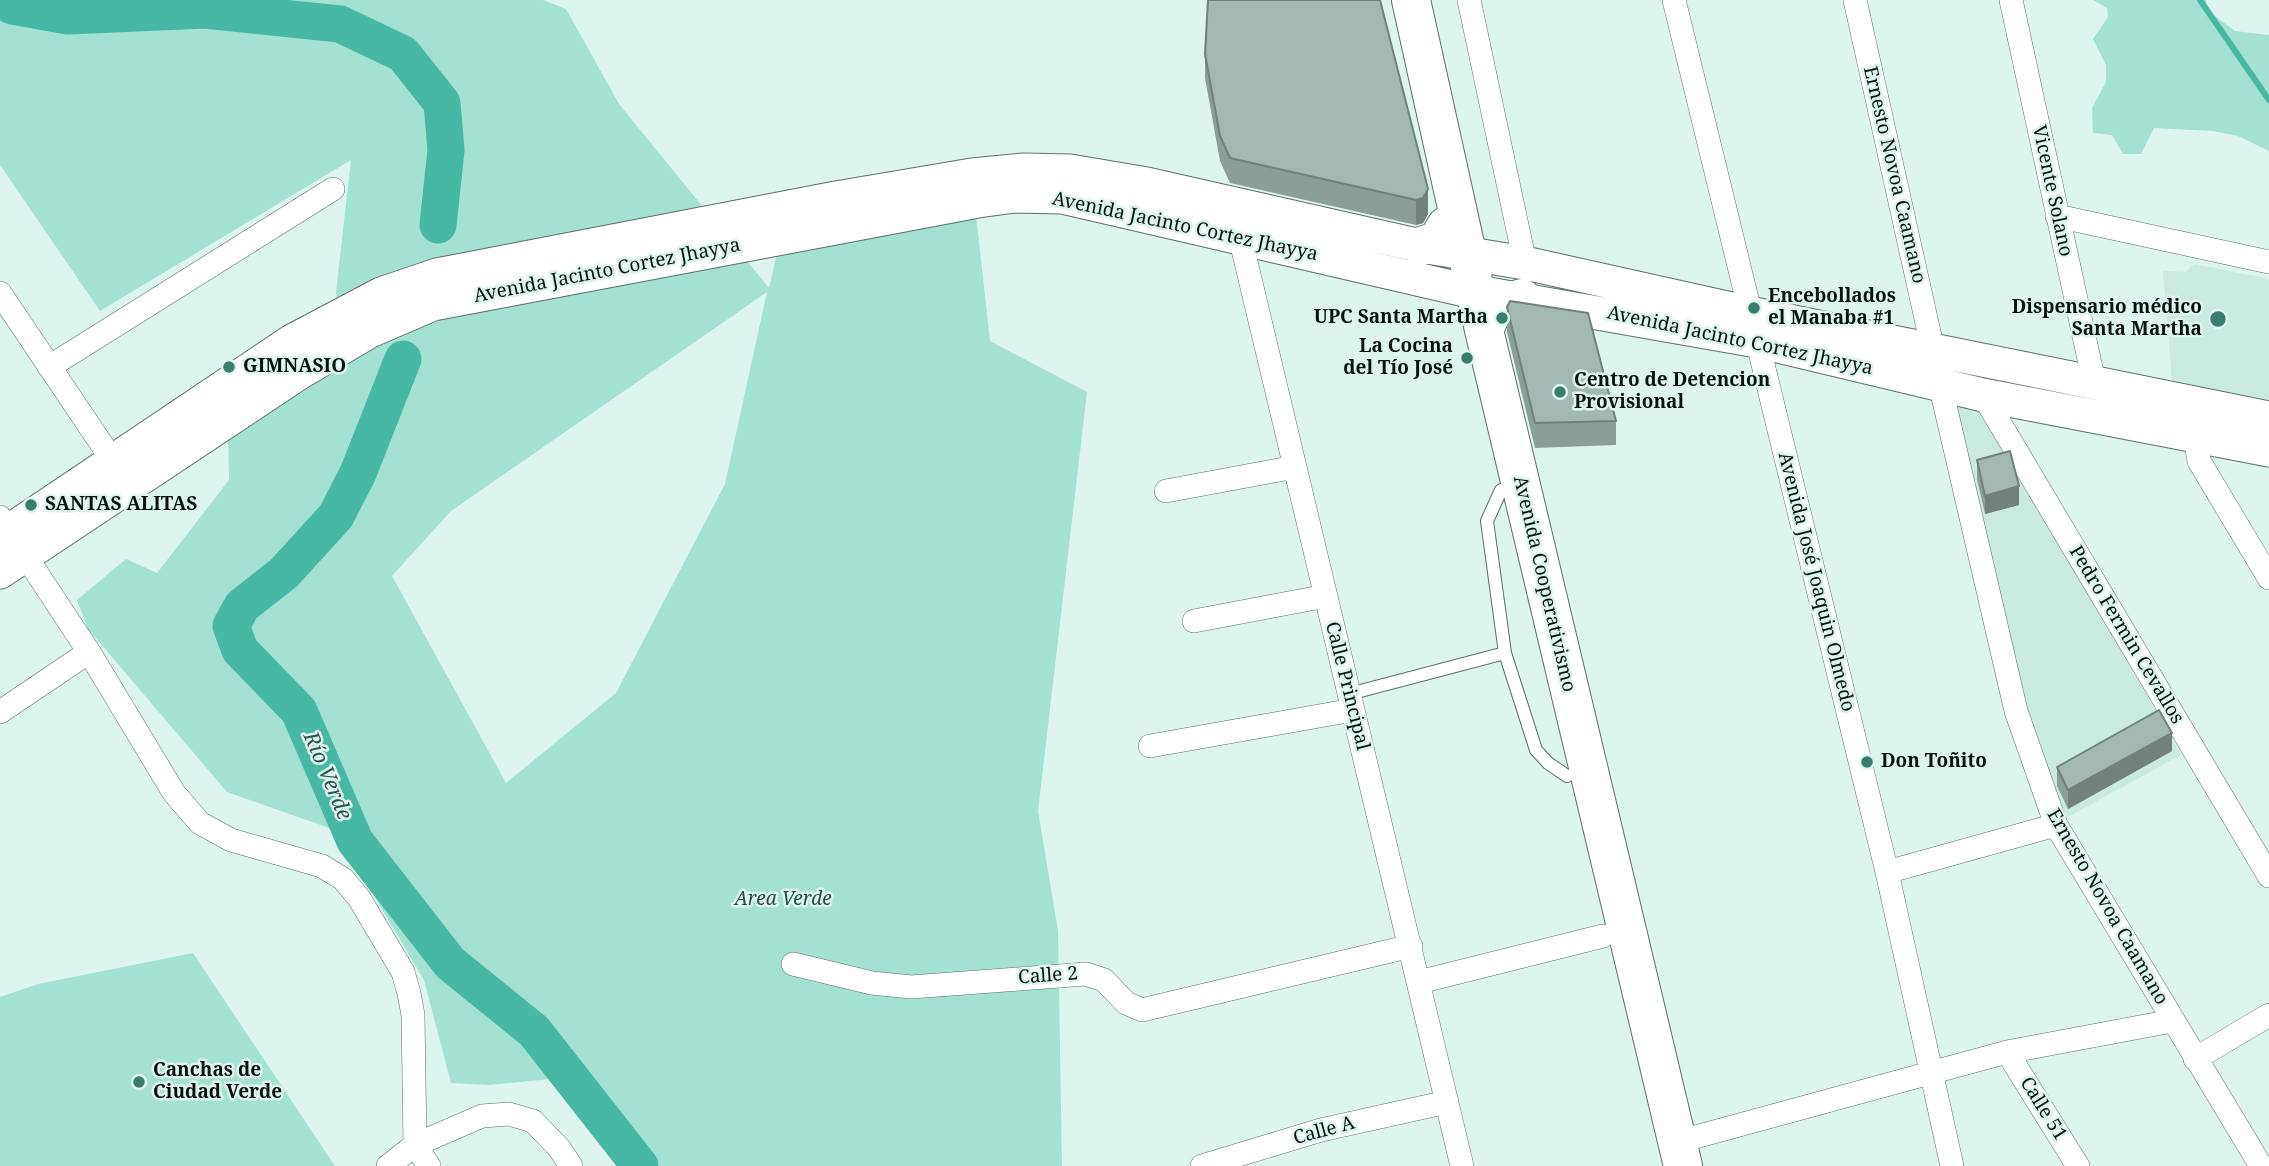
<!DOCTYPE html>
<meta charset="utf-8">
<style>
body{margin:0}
canvas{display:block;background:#def4ef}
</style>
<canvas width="2269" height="1166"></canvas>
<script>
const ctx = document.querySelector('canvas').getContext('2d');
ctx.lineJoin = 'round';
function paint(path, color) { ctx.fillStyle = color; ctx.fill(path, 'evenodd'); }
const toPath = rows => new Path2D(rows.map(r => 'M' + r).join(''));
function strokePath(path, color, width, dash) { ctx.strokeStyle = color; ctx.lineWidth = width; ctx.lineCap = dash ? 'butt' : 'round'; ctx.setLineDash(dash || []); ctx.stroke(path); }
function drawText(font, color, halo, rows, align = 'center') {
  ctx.font = font + ' "Noto Serif",serif'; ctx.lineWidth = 5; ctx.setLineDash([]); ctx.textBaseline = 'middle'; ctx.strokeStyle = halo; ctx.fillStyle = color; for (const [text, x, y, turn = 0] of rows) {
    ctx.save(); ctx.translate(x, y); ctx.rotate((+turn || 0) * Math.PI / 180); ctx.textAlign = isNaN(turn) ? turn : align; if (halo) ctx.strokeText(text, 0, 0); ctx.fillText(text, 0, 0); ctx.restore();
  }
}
paint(toPath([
 [2194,264,2269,279,2269,402,2172,382,2163,271,2186,272],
 [1979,403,2181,755,2064,819,2027,724,1952,406]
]), '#cae9e1');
paint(toPath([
 [0,0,543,0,566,9,619,104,769,288,777,254,976,215,990,341,1087,392,1038,811,1058,931,1062,1166,642,1166,571,1077,489,1085,451,1083,424,980,335,830,227,792,88,629,77,600,126,559,157,573,229,480,228,431,345,362,336,292,351,160,100,311,0,165],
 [767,292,725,484,616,693,506,783,392,576,451,511],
 [2093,0,2206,0,2207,10,2235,31,2269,35,2269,151,2238,136,2213,131,2154,128,2141,154,2123,154,2112,135,2093,133,2092,108,2106,82,2106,65,2093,39,2108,17,2107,8],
 [193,953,335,1166,0,1166,0,997,38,984]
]), '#a3e1d2');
strokePath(toPath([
 [2200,0,2269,100]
]), '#48b7a3', 6);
strokePath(toPath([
 [2,0,12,6,68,16,205,10,340,24,403,54,442,103,446,150,438,225],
 [403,359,358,473,336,516,284,573,242,606,231,626,240,650,299,711,355,841,450,963,534,1031,640,1166]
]), '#48b7a3', 37);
const lane = toPath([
 [1501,490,1487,521,1505,653,1536,750,1548,763,1567,776],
 [1349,694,1505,653]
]);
const street = toPath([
 [1469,0,1525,263],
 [1674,0,1887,872,1952,1166],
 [1855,0,1933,350],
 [2011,0,2094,382],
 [2057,216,2269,262],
 [1242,226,1240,237,1462,1166],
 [0,293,121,473],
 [49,367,333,189],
 [1940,384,2016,711,2056,825,2261,1166],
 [1983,395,2269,876],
 [2195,437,2199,461,2269,578],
 [1166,491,1295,467],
 [0,517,89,652,174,793,200,823,231,840,322,866,343,879,359,898,403,972,409,993,413,1015,415,1145,429,1166],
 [1194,621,1326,596],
 [0,712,89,652],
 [1150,746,1353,710],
 [1887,872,2056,825],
 [793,964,872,983,911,987,1086,974,1104,980,1126,1003,1142,1010,1411,946],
 [1419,982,1603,936],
 [2007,1052,2078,1166],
 [2195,1059,2269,1015],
 [1677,1142,2007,1052,2172,1021],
 [388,1166,415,1145,482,1116,509,1114,533,1121,559,1148,571,1166],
 [1202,1166,1321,1130,1447,1102]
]);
const secondary = toPath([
 [0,537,292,341,381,294,437,275,836,198,972,175,1024,170,1070,171,1147,184,1421,246,1525,263,1750,313,2269,418],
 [0,572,299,373,370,331,433,304,978,201,1015,196,1062,197,1460,289,1757,341,1983,395,2269,450]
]);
const highway = toPath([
 [1411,0,1484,330,1683,1166],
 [1421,246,1437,241,1446,226],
 [1484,330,1492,312,1501,304,1522,298]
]);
strokePath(lane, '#5c706b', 14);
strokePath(street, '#5c706b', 24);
strokePath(secondary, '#5c706b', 35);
strokePath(highway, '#5c706b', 40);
strokePath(lane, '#fff', 12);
strokePath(street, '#fff', 23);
strokePath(secondary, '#fff', 33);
strokePath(highway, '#fff', 38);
paint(toPath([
 [1380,0,1428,214,1423,223,1416,225,1230,183,1220,161,1205,78,1205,54],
 [1507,307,1616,421,1616,445,1535,448,1507,332],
 [1977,460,2019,505,1985,514,1977,479],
 [2172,751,2068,809,2057,786,2057,767]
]), '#8c9e9a');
paint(toPath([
 [1428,189,1428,214,1423,223,1416,225,1416,200],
 [2019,486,2019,505,1985,514,1985,496],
 [2172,733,2172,751,2068,809,2068,790]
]), '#72817d');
const building = toPath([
 [1208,0,1380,0,1428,189,1423,198,1416,200,1230,158,1220,136,1205,54,1208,0],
 [1510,301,1588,313,1616,421,1535,423,1507,307,1510,301],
 [2010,451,2019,486,1985,496,1977,460,2010,451],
 [2159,710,2172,733,2068,790,2057,767,2159,710]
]);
paint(building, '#a3b8b3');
strokePath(building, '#72817d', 2);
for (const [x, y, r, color] of [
 [1754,308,7,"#397d6f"],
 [1502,318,7,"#397d6f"],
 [2218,319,9,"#397d6f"],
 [1467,358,7,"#397d6f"],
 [229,367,7,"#397d6f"],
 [1560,392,7,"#397d6f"],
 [31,505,7,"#397d6f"],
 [1867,762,7,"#397d6f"],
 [139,1082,7,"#397d6f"]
]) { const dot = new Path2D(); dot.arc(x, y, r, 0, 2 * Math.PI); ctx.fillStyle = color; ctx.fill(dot); strokePath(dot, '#def4ef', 2.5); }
drawText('19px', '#0a1210', '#def4ef', [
 ["Ernesto Novoa Caamano",1894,175,77],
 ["Vicente Solano",2052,191,78],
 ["Avenida Jacinto Cortez Jhayya",1185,227,12],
 ["Avenida Jacinto Cortez Jhayya",607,271,-11],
 ["Avenida Jacinto Cortez Jhayya",1740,341,12],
 ["Avenida José Joaquin Olmedo",1816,582,76],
 ["Avenida Cooperativismo",1544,584,77],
 ["Pedro Fermin Cevallos",2126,635,59],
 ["Calle Principal",1347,686,76],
 ["Ernesto Novoa Caamano",2107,907,60],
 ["Calle 2",1048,976,-4],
 ["Calle 51",2043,1109,58],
 ["Calle A",1324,1131,-15]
]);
drawText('bold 19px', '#0a1210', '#def4ef', [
 ["Encebollados",1768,297],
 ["el Manaba #1",1768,319],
 ["Dispensario médico",2202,308,"right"],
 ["Santa Martha",2202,330,"right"],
 ["UPC Santa Martha",1488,318,"right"],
 ["La Cocina",1453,347,"right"],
 ["del Tío José",1453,369,"right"],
 ["GIMNASIO",243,367],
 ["Centro de Detencion",1574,381],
 ["Provisional",1574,403],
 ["SANTAS ALITAS",45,505],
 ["Don Toñito",1881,762],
 ["Canchas de",153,1071],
 ["Ciudad Verde",153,1093]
], 'left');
drawText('italic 19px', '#204f46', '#def4ef', [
 ["Area Verde",783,900]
]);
drawText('italic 21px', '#26554c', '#def4ef', [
 ["Río Verde",327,776,67]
]);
</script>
